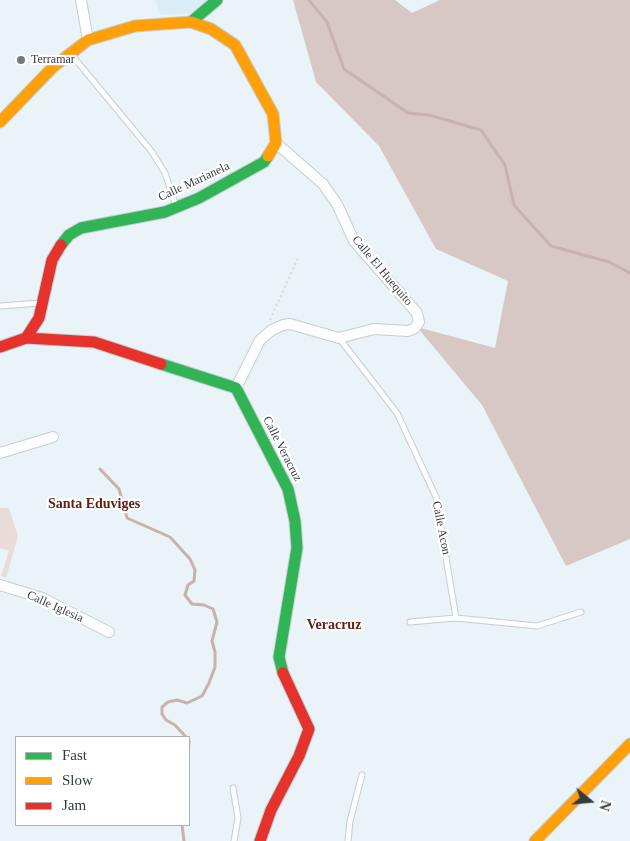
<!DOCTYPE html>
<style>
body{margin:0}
#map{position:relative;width:630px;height:841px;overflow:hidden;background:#eaf3f7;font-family:Georgia,serif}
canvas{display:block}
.legend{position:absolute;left:15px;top:736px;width:175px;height:90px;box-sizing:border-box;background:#fff;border:1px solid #adb1b2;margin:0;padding:6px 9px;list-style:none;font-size:15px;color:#333b3f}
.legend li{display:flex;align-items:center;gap:10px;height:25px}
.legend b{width:25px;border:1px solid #adb1b2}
.north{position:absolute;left:565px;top:776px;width:50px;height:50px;-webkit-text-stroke:4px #fff;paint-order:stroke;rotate:107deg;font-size:14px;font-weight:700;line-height:20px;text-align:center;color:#333b3f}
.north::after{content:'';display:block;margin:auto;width:18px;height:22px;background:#333b3f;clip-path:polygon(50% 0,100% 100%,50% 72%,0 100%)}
</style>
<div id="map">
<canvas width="630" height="841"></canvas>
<ul class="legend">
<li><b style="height:6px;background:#30b455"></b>Fast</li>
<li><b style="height:6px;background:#ff9f0a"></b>Slow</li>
<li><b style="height:6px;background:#e5322d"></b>Jam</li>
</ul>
<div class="north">N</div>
</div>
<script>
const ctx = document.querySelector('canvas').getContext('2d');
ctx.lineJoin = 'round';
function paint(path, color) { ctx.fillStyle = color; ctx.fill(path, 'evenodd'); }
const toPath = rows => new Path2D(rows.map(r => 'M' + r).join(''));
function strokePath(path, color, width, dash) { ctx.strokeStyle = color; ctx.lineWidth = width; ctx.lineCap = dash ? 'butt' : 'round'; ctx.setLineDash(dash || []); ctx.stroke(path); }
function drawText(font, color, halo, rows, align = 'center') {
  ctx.font = font + ' Georgia,serif'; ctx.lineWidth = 4.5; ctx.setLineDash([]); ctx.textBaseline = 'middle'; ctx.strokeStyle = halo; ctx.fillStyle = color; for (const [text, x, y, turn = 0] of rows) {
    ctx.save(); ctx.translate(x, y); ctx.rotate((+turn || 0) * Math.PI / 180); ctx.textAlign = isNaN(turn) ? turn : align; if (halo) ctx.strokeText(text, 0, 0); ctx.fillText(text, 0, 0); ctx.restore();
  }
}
paint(toPath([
 [155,0,209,0,194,13,161,15]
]), '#daecf6');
paint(toPath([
 [0,508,9,508,18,536,6,578,1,576,9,551,0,548]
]), '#e9dbd9');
paint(toPath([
 [293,0,395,0,412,13,440,0,630,0,630,539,566,566,482,405,417,327,495,348,508,281,436,249,379,146,316,82]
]), '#d8c8c5');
strokePath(toPath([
 [309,0,327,22,344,69,408,113,429,115,481,130,505,165,514,205,551,246,609,262,630,273],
 [100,469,119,489,127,518,170,537,190,559,195,570,194,581,188,585,185,595,192,604,204,605,213,609,217,622,212,641,215,652,215,667,209,683,202,696,187,703,177,700,168,702,162,707,162,714,166,720,175,725,186,737],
 [189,741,189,744],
 [182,825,184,841]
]), '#c8b1ae', 3);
const lane = toPath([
 [71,54,152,152,165,173,176,206],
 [0,306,41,303],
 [339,338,397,413,436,497,456,618,537,626,581,612],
 [410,622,456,618],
 [233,788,238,818,234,841],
 [348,841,350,821,362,775]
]);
const street = toPath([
 [81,0,88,40],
 [236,388,260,340,272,330,283,325,290,324,339,338,374,329,408,331,415,328,419,322,417,313,354,241,337,204,323,184,276,143],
 [0,453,53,437],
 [0,585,42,598,109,632]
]);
const fast = toPath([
 [191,22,217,0],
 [61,245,69,235,81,228,165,212,199,198,264,162,268,156],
 [161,364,236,388,288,489,295,521,297,548,279,657,283,673]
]);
const slow = toPath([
 [0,122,53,67,88,40,135,26,191,22,211,29,235,45,273,114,276,143,268,156],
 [535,841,630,744]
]);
const jam = toPath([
 [26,338,39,318,52,260,61,245],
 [0,347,26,338,94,342,161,364],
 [260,841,271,810,299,756,309,729,283,673]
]);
strokePath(lane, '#c6ced2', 7);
strokePath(street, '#c6ced2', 12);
strokePath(fast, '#c6ced2', 13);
strokePath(slow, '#c6ced2', 13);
strokePath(jam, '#c6ced2', 13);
strokePath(toPath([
 [270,320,299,256]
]), '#daddde', 2, [2.5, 2.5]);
strokePath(lane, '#fcfdfe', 5);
strokePath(street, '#fcfdfe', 10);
strokePath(fast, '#30b455', 11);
strokePath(slow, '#ff9f0a', 11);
strokePath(jam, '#e5322d', 11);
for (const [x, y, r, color] of [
 [21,60,5,"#737b7f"]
]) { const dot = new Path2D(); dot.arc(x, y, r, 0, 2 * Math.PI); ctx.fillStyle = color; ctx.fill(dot); strokePath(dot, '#fff', 2); }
drawText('12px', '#333b3f', '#fff', [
 ["Terramar",31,60]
], 'left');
drawText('12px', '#333b3f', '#fff', [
 ["Calle Marianela",194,182,-25],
 ["Calle El Huequito",382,271,50],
 ["Calle Veracruz",282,449,63],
 ["Calle Acon",441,528,79],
 ["Calle Iglesia",55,607,24]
]);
drawText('bold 14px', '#642015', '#fff', [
 ["Santa Eduviges",94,504],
 ["Veracruz",334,625]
]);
</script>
